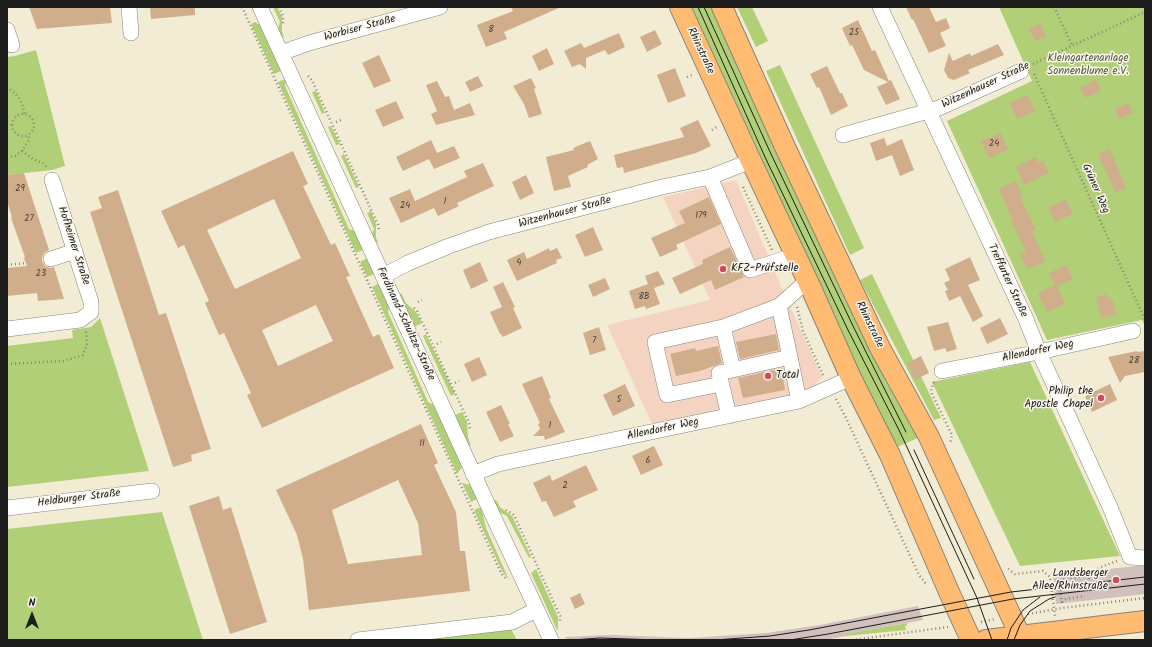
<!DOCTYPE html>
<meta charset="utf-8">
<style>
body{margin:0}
#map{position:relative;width:1152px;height:647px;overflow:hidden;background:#f2ecd4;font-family:Kalam,sans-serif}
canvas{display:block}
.frame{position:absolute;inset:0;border:8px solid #1c1c1c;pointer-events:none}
.north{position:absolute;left:12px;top:595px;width:40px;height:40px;-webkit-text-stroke:3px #fbf7ec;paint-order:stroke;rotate:0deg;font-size:11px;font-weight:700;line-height:16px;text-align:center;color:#1c1c1c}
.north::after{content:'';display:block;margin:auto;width:14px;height:18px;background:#1c1c1c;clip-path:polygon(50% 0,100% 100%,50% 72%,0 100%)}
</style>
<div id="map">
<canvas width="1152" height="647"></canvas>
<div class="frame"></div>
<div class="north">N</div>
</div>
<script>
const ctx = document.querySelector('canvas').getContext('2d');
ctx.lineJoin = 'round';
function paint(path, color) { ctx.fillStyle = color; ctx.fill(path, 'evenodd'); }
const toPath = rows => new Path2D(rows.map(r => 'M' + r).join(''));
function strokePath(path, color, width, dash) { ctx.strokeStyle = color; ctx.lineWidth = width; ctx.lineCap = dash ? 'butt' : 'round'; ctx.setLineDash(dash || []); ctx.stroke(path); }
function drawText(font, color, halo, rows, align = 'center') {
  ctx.font = font + ' Kalam,sans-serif'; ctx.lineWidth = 3; ctx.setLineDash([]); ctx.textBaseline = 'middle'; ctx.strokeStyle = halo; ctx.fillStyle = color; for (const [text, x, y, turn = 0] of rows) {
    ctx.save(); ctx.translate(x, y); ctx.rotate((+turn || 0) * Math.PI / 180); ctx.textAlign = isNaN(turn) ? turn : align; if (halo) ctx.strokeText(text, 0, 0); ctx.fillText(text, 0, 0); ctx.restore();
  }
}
paint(toPath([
 [736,180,780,284,822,377,814,386,806,392,652,424,607,325,710,300,663,197]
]), '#f5d3c1');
paint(toPath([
 [1145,565,1145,594,1056,604,1053,575],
 [918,606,923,620,847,634,846,636,824,640,567,640,565,637,610,635,689,638,766,633,820,625]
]), '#d1c0bc');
paint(toPath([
 [273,7,277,7,282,17,282,32,284,37,282,37,278,28,280,22],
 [687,7,715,7,920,437,893,449],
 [737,7,752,7,768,41,756,47],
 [999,7,1145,7,1145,326,1142,320,1047,340,947,121,1032,81],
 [255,22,260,25,281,71,274,74,251,24],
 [36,50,65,166,52,170,7,175,7,57,15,56],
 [780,65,864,248,850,255,766,71],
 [285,79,286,81,285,86,349,229,355,231,363,250,356,253,278,82],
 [316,91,325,113,322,114,312,92],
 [331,126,340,144,336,145,328,127],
 [344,154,359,187,356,188,341,156],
 [371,211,376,224,376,238,378,242,376,243,372,234,374,229,367,213],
 [367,258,374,274,367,277,360,262],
 [872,274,941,418,934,420,860,280],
 [380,283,389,307,388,312,428,402,434,405,463,466,457,474,372,287],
 [401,293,406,303,416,312,422,323,414,327,399,294],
 [100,318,149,471,7,487,7,346,73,338,72,330,91,327],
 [426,334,455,394,451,396,423,336],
 [1030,362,1120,556,1020,566,932,382],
 [462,412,467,422,468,437,471,446,469,445,455,415],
 [462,483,471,485,477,499,471,502],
 [496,500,500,507,512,516,531,557,529,558,507,516,499,512,494,501],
 [481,507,486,528,509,580,502,571,474,510],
 [162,512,203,640,7,640,7,529],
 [536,569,558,617,558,629,557,630,531,573],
 [908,623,905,627,906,630,846,636,846,634],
 [511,629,517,640,417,640]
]), '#b0cf77');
paint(toPath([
 [29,7,110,7,112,23,37,29],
 [150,7,195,7,195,15,151,19],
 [511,7,561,7,504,32,507,39,486,47,477,25,513,11],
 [906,7,929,7,936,22,946,18,950,28,940,33,946,46,929,53,913,19,912,20],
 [858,20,872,51,875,50,889,81,891,80,900,99,886,105,877,87,888,82,864,70,852,45,850,46,842,28],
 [1041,24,1046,36,1035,41,1029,28],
 [655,30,662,44,647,52,640,37],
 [619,33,625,47,608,55,605,50,586,58,586,69,580,64,572,67,564,51,581,43,584,48],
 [998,44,1004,55,968,70,970,73,954,80,948,78,944,70,949,53,953,61,970,53,971,56],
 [547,48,554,64,539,71,532,56],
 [379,55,391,81,374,88,362,63],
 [827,66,840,93,842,93,848,106,831,115,819,87,817,88,810,74],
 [675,68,686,96,668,103,657,75],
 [478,76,483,86,470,92,465,82],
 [531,78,536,88,534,89,542,114,529,118,524,104,513,86],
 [1096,80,1101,91,1085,98,1080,87],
 [437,81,445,97,449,96,454,110,470,103,475,115,436,125,431,114,437,111,426,85],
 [1027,95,1035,111,1017,119,1009,103],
 [396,101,404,118,383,127,375,110],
 [1129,103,1133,113,1119,119,1115,109],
 [698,120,711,146,696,153,624,173,623,167,617,168,614,155,684,137,680,128],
 [1001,133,1008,150,989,158,981,141],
 [884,138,887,146,902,139,914,170,900,176,892,155,876,161,870,143],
 [431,140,437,153,454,146,460,158,434,169,429,159,403,171,396,157],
 [590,141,598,159,587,165,588,167,568,176,571,187,554,191,546,157,574,150,573,148],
 [1110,149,1126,188,1115,192,1098,154],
 [293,151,308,184,303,186,331,245,335,243,350,276,346,277,373,337,379,334,394,368,262,428,247,395,251,393,224,333,219,335,205,303,209,301,184,245,178,248,161,211],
 [274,199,301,258,235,289,207,230],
 [316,305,333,341,278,366,262,330],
 [1036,157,1039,163,1043,161,1049,173,1024,185,1016,167],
 [483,163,494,186,457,203,459,206,438,216,434,208,401,223,389,198,410,189,415,201,467,177,464,171],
 [24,173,49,250,44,253,42,258,42,261,45,266,50,268,54,267,64,299,38,301,37,293,7,296,7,268,27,266,24,258,25,257,11,218,12,217,7,201,7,175],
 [526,175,534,193,520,200,512,182],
 [1016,181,1023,196,1020,197,1035,229,1032,231,1045,262,1027,269,1020,254,1026,252,1011,220,1012,219,999,189],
 [118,190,159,315,166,313,211,449,191,455,192,461,173,467,90,212,102,208,98,197],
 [709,197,721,224,676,245,678,249,660,257,651,238,685,223,679,211],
 [1066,199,1073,214,1055,222,1049,207],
 [593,227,603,250,585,257,575,235],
 [730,247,744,277,715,290,711,280,680,294,672,278,703,264,702,260],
 [549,248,550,251,557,248,562,258,556,260,557,263,517,281,507,260,524,252,527,259],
 [970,257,980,280,968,285,983,316,973,322,960,296,949,301,945,291,948,290,944,283,950,280,945,269],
 [480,262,488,281,471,289,463,270],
 [1066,265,1073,279,1057,286,1065,304,1047,312,1038,293,1055,285,1049,273],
 [658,271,665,284,654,288,660,304,646,309,645,306,635,309,629,291,648,284,645,276],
 [605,278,610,289,593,297,588,285],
 [503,282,515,307,513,308,522,328,503,337,501,334,500,334,490,312,502,307,493,287],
 [1107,294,1108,300,1113,299,1116,315,1101,318,1096,297],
 [1000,318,1008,334,987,344,980,328],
 [948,322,957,349,947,352,945,348,934,351,927,327],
 [599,327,606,350,590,355,583,333],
 [776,334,779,350,740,359,736,342],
 [718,346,722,363,700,371,676,376,670,354,695,348,696,351],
 [1137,351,1137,352,1145,351,1145,372,1125,376,1120,383,1108,357],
 [921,356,929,373,915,380,907,363],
 [479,357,487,375,472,382,464,364],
 [783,368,783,370,782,370,785,390,743,398,738,378],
 [542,376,551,398,549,399,565,432,545,440,544,436,533,436,540,429,538,424,540,423,522,384],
 [625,384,635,406,613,416,603,395],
 [1110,384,1117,400,1092,412,1085,396],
 [501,405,510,424,508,424,514,436,500,442,486,412],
 [421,424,438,463,434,465,456,512,460,551,465,551,470,591,309,610,303,559,297,535,276,490],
 [398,480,418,523,422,555,348,564,332,510],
 [654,446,663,465,641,475,632,456],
 [586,465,598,490,573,501,576,507,554,517,546,501,542,502,533,483,550,475,552,481],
 [219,496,223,510,231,507,267,622,230,634,189,506],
 [580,593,585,604,575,609,570,598]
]), '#d0ae8c');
const minor = toPath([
 [129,7,131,33],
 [260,7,486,501,551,640],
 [880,7,1025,317,1039,352,1110,507,1130,557,1145,558],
 [7,30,12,45],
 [281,53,309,43,440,7],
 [843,135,939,108,1021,71],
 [710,177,750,270,796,255],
 [51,259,75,251],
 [383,276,408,263,449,246,489,232,662,187,710,177,751,161],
 [779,306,790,357],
 [723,327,733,370],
 [7,329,80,320,91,312,91,302,52,180],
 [942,371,1039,352,1133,331],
 [721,384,667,395,655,342,723,327,779,306,808,280],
 [729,416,719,373,790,357,799,401],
 [473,474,498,464,799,401,851,378],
 [7,508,152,491],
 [358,640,512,622,536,610]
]);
const major = toPath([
 [680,7,751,161,811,288,851,378,890,455,949,592,971,640],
 [722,7,785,147,880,348,929,437,1022,640],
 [986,640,1145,621]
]);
strokePath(minor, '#878478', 16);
strokePath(major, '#878478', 22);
strokePath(toPath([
 [242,7,501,573,507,580],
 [279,7,283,16,283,24],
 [1054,7,1072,45],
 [1033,64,1145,12],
 [1034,74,1145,320],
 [308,76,312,80,378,225,379,230],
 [687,77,694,74],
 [7,87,16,94,22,103,25,115],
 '12 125a11 11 0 1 1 22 0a11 11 0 1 1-22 0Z',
 [336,122,341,120],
 [712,130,718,126],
 [22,151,33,159,44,164,48,169],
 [7,157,15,156,22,151,29,140,29,134],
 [743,187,772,250],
 [7,265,26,263],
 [418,302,422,300],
 [797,307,803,331,823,375],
 [414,308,417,311,469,423,470,430],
 [437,344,441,342],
 [7,364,63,361,83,355,87,344,86,331],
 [934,382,931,389,932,394,952,435,950,444],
 [455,383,459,381],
 [836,399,846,418,919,575,927,585],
 [506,510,514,515,560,616,560,623],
 [1008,569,1015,574,1043,571,1050,577,1055,616],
 [1089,579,1088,574,1101,567,1117,561],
 [1062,602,1066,599,1085,596],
 [1062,603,1058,580,1088,576],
 [1028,614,1062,608,1145,598],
 [981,622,996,619],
 [852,640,948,627]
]), '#878478', 2.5, [1, 3]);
strokePath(minor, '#fff', 15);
strokePath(major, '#febb71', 20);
strokePath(toPath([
 [698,7,765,157,848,330,899,430,977,598,992,640],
 [704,7,771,154,854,328,906,432],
 [914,450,974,579],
 [572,640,600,638,658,640],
 [715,640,770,636,809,630,1011,592,1145,577],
 [790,640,828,634,1013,599,1145,584],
 [1007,640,1011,628,1023,610,1040,597],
 [1014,640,1020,625,1030,611,1049,599,1055,597]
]), '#1c1c1c', 1);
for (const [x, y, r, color] of [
 [723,269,4,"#d1495b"],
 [768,376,4,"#d1495b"],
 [1101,398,4,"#d1495b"],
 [1116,580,4,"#d1495b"]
]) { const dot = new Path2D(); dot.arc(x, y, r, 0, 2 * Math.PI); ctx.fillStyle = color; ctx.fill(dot); strokePath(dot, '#fbf7ec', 1.5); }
drawText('9px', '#494038', null, [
 ["8",491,30],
 ["25",854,33],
 ["24",994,144],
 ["29",20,189],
 ["1",445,202],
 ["24",405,206],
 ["179",701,216],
 ["27",29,219],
 ["4",519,263],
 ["23",41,274],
 ["8B",644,297],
 ["7",594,341],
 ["28",1134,361],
 ["5",619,400],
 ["1",550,426],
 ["11",422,444],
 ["6",648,461],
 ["2",565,486]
]);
drawText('11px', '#1c1c1c', '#fbf7ec', [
 ["Worbiser Straße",360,29,-15],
 ["Rhinstraße",700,51,65],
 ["Witzenhauser Straße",986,86,-25],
 ["Grüner Weg",1095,189,66],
 ["Witzenhauser Straße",565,213,-15],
 ["Hofheimer Straße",73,246,72],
 ["Treffurter Straße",1007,281,65],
 ["Ferdinand-Schultze-Straße",405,324,65],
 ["Rhinstraße",869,325,64],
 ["Allendorfer Weg",1038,352,-12],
 ["Allendorfer Weg",663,430,-12],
 ["Heldburger Straße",79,499,-7]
]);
drawText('11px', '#505b3c', '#fbf7ec', [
 ["Kleingartenanlage",1088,59],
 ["Sonnenblume e.V.",1088,72]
]);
drawText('11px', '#1c1c1c', '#fbf7ec', [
 ["KFZ-Prüfstelle",731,269],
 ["Total",776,376],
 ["Philip the",1093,392,"right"],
 ["Apostle Chapel",1093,405,"right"],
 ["Landsberger",1108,574,"right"],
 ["Allee/Rhinstraße",1108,587,"right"]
], 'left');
</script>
